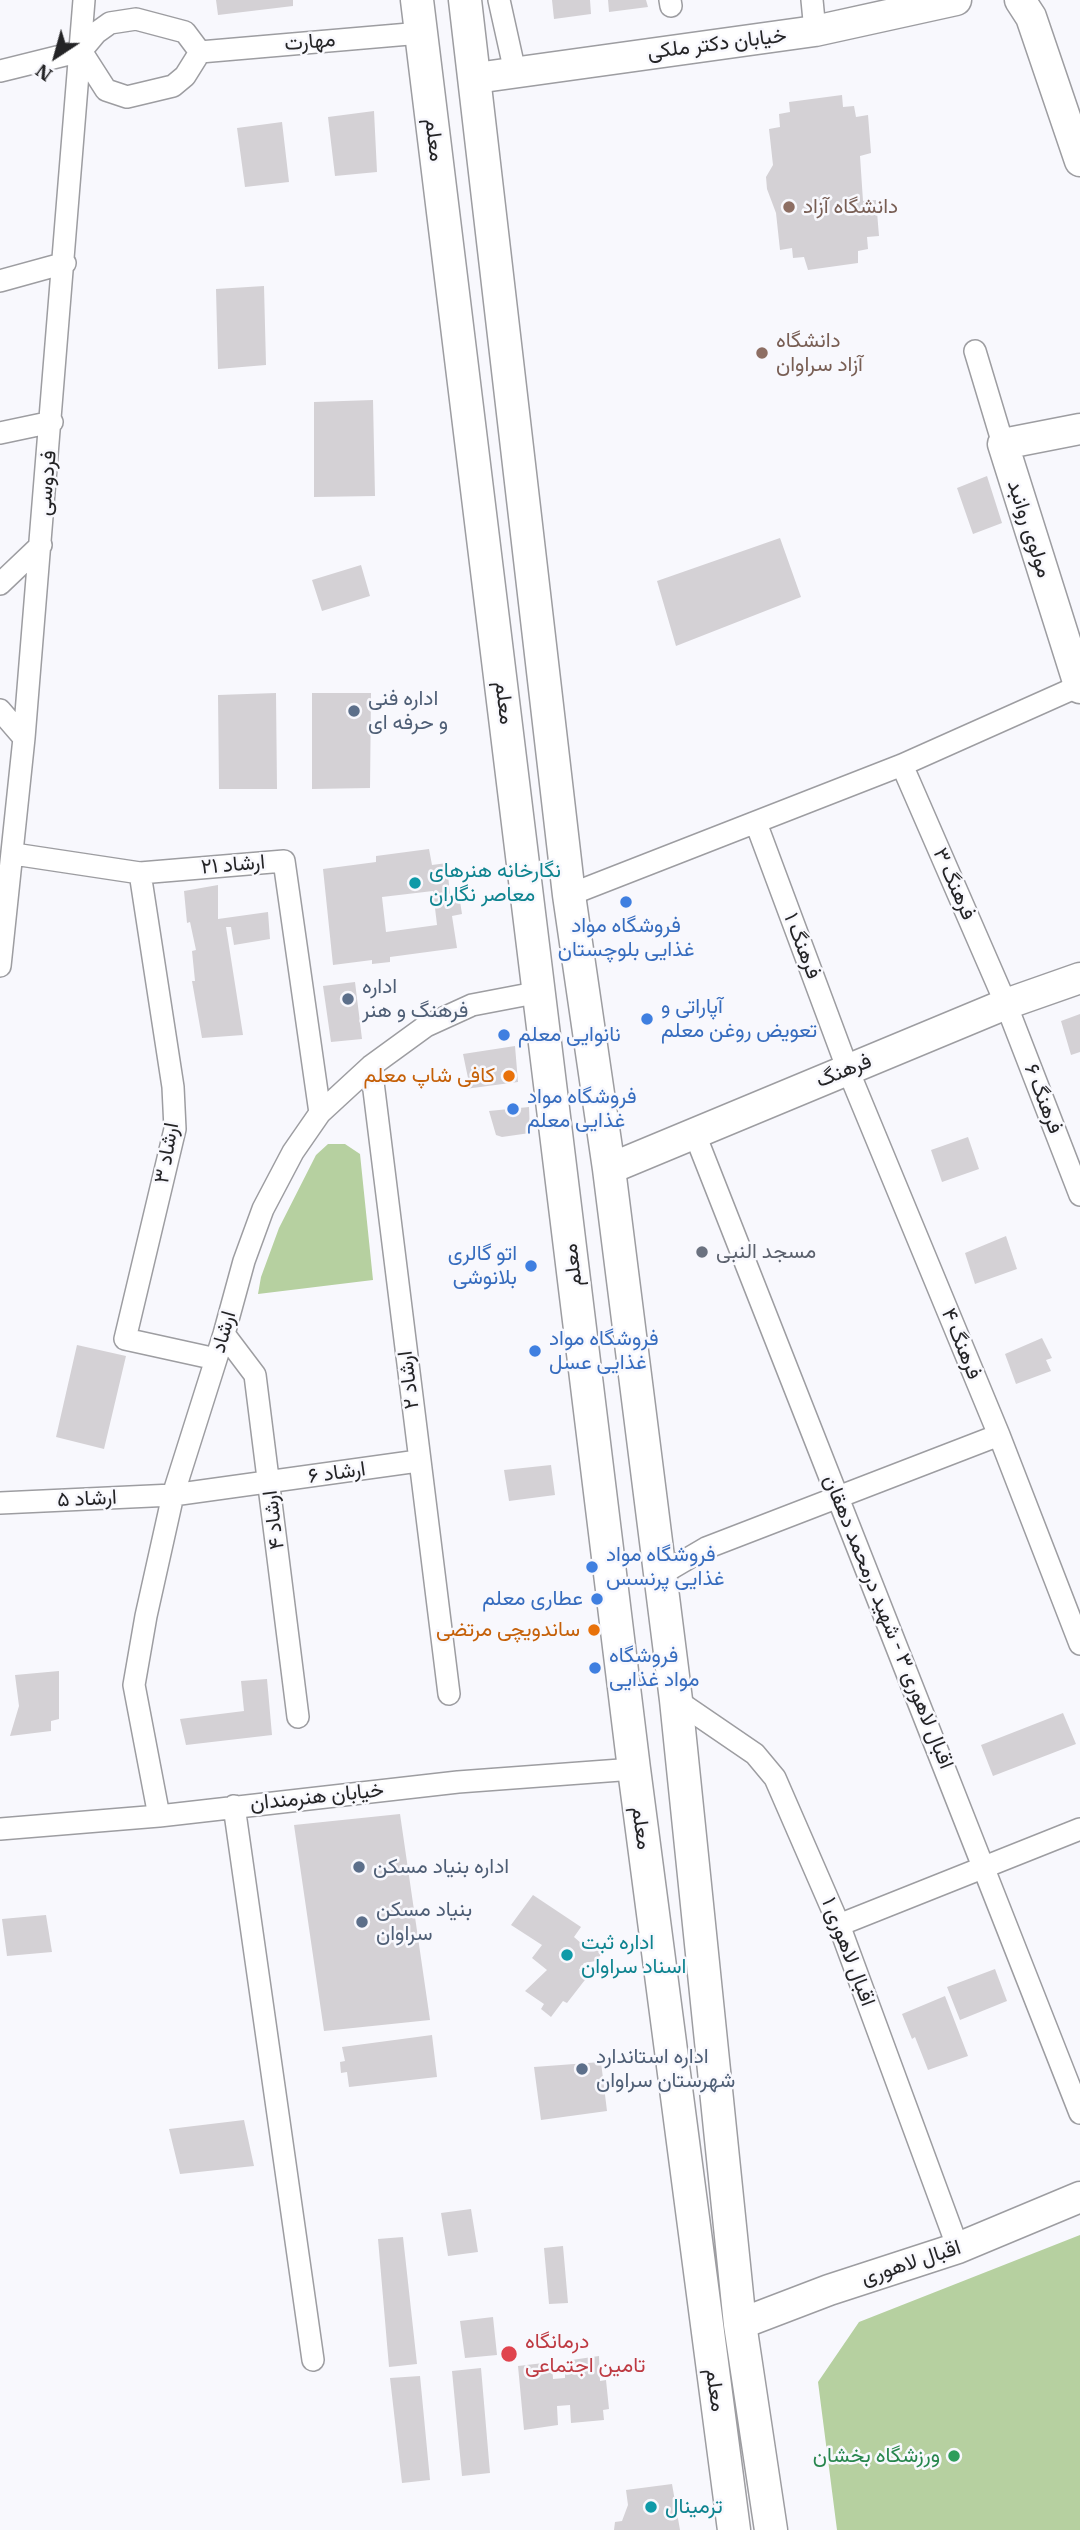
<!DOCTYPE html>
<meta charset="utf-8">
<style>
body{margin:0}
#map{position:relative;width:1080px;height:2530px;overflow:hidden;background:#f8f8fd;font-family:"IBM Plex Serif",serif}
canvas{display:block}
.north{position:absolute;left:21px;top:21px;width:70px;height:70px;-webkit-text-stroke:5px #f8f8fd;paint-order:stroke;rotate:216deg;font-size:19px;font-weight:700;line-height:28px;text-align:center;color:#242426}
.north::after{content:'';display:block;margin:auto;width:24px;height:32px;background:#242426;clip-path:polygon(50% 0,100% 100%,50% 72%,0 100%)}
</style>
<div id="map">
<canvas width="1080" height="2530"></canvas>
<div class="north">N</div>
</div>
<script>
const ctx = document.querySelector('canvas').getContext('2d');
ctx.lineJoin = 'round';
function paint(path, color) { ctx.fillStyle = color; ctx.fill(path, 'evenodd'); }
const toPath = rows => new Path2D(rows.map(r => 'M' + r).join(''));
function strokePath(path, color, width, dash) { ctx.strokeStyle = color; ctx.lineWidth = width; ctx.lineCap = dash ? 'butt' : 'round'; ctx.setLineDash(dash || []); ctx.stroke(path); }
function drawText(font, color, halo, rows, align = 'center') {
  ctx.font = font + ' "IBM Plex Serif",Vazirmatn,serif'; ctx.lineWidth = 5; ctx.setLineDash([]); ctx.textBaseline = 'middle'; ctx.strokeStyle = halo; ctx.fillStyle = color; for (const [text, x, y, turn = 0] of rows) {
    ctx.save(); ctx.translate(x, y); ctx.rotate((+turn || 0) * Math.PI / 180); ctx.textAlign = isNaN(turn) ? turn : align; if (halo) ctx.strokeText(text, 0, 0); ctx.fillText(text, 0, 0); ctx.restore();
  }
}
paint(toPath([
 [328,1144,345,1144,360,1154,373,1280,258,1294,261,1277,279,1228,316,1155],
 [1080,2235,1080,2530,837,2530,818,2382,859,2322]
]), '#b6d0a0');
paint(toPath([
 [216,0,293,0,293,6,218,15],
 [552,0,590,0,591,14,554,19],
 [608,0,646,0,648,7,609,12],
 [842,95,843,107,854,106,856,117,868,115,871,153,860,156,863,201,876,200,879,236,867,237,868,249,858,251,858,263,808,270,804,257,793,258,792,248,780,250,776,213,767,189,766,177,773,165,769,129,780,127,779,114,790,112,789,102],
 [374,111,377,172,335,176,328,117],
 [282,122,289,182,245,187,237,128],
 [264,286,266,365,218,369,216,289],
 [373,400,375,496,314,497,314,402],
 [987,476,1002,523,973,534,957,488],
 [780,538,801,597,676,646,657,581],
 [361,565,370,596,322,611,312,580],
 [276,693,277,789,219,789,218,695],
 [312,693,371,693,370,788,312,789],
 [429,849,432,865,447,863,450,896,459,895,462,914,452,916,457,948,390,957,390,962,372,964,372,960,333,965,323,869,376,862,376,856],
 [433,891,437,925,386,932,382,897],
 [218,885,218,919,268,912,270,939,234,945,231,927,226,927,243,1035,202,1038,192,981,195,981,192,951,196,950,190,922,187,923,184,891],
 [355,982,362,1039,331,1042,323,986],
 [1080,1014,1080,1052,1071,1055,1061,1021],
 [515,1046,518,1082,465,1089,463,1080,468,1078,463,1054],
 [529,1107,530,1133,502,1137,496,1135,489,1111],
 [968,1137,979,1169,942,1182,931,1150],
 [1006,1236,1017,1269,975,1284,965,1253],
 [1042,1338,1052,1358,1046,1360,1051,1371,1016,1384,1005,1354],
 [77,1345,126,1356,104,1449,56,1437],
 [551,1465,555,1495,509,1501,504,1470],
 [59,1671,59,1719,51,1721,51,1731,10,1736,19,1706,15,1675],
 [267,1679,272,1735,186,1745,180,1719,244,1711,241,1681],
 [1063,1713,1076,1744,993,1776,981,1745],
 [400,1814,430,2020,324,2031,294,1825],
 [533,1895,581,1927,574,1937,582,1944,592,1940,602,1946,602,1953,596,1961,584,1963,579,1970,588,1976,567,2003,563,2001,551,2017,541,2009,544,2004,525,1991,547,1970,532,1958,542,1945,511,1925],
 [46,1915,52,1952,7,1956,2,1919],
 [995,1969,1007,2001,960,2020,947,1987],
 [945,1996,968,2056,928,2070,915,2037,912,2039,902,2014],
 [432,2035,437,2077,349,2087,347,2072,341,2073,340,2062,345,2061,342,2047],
 [601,2062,607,2111,541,2120,534,2067],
 [244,2120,254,2166,180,2174,169,2129],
 [471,2209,478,2252,448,2256,441,2213],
 [403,2237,417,2364,389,2367,378,2239],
 [563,2246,568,2303,549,2304,544,2248],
 [493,2317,497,2355,465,2358,460,2321],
 [599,2356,600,2381,606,2380,609,2409,603,2410,604,2420,571,2423,570,2405,557,2406,558,2425,524,2430,518,2366,552,2362,553,2379,565,2378,565,2361],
 [481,2368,490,2473,462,2476,452,2371],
 [420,2376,430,2480,402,2483,390,2378],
 [672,2484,680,2530,614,2530,615,2522,622,2521,628,2505,626,2490]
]), '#d4d1d5');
const street = toPath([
 [499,0,515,72],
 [670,0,671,6],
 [812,0,815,31],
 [81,51,106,90,127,97,173,86,185,76,200,52],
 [81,51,96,33,110,23,136,19,185,32,200,52],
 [200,52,421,33],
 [0,71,81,51],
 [0,281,65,263],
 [975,351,1003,444],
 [0,433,52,422],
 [0,584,41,545],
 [0,710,24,738],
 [902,765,1006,1004,1080,1195],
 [756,823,848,1070,999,1435,1080,1644],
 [14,854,140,873,284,861,320,1113],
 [140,873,173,1087,175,1129,125,1339,216,1359],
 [569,895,902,765,1079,686],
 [0,966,24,738,84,0],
 [371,1066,449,1694],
 [694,1132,1080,2113],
 [224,1334,255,1375,298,1717],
 [0,1503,173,1495,418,1461],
 [660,1575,706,1548,999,1435],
 [676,1700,755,1754,775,1778,839,1925,958,2248],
 [234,1806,313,2360],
 [159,1816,134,1685,146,1616,173,1495,224,1334,244,1261,263,1209,293,1152,320,1113,371,1066,426,1026,472,1005,540,992],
 [0,1829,159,1816,458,1782,634,1769],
 [839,1925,1080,1829]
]);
const secondary = toPath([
 [1020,0,1031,17,1080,161],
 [476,78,815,31,956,0],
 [1080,429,1003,444,1080,688],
 [609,1169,1006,1004,1080,978],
 [740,2324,829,2290,958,2248,1080,2197]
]);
const primary = toPath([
 [417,0,634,1769,734,2530],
 [465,0,569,895,609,1169,676,1700,740,2324,771,2530]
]);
strokePath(street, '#9d9da1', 24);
strokePath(secondary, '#9d9da1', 33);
strokePath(primary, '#9d9da1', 35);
strokePath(street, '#fff', 21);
strokePath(secondary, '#fff', 30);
strokePath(primary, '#fff', 32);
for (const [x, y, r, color] of [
 [789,207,7,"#8d6e63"],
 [762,353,7,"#8d6e63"],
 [354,711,7,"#5c6f8a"],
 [415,883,7,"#0f9aa8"],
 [626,902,7,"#3f7fe0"],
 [348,999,7,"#5c6f8a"],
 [647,1019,7,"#3f7fe0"],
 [504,1035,7,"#3f7fe0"],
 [509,1076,7,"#e8710a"],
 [513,1109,7,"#3f7fe0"],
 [702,1252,7,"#6b7280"],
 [531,1266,7,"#3f7fe0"],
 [535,1351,7,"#3f7fe0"],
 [592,1567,7,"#3f7fe0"],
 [597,1599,7,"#3f7fe0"],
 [594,1630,7,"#e8710a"],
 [595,1668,7,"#3f7fe0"],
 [359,1867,7,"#5c6f8a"],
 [362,1922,7,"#5c6f8a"],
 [567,1955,7,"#0f9aa8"],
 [582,2069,7,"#5c6f8a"],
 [509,2354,9,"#e0444e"],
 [954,2456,7,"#2e9e5b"],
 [651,2507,7,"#0f9aa8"]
]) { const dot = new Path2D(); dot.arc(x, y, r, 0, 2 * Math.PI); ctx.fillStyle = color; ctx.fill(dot); strokePath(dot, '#f8f8fd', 2.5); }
drawText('21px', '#242426', '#f8f8fd', [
 ["مهارت",310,42,-5],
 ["خیابان دکتر ملکی",717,44,-7],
 ["معلم",434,140,83],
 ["فردوسی",47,483,-85],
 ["مولوی روانبد",1029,529,72],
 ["معلم",504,703,83],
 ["ارشاد ۲۱",233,865,-5],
 ["فرهنگ ۳",954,884,66],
 ["فرهنگ ۱",802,946,69],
 ["فرهنگ",844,1071,-22],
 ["فرهنگ ۶",1043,1099,69],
 ["ارشاد ۳",167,1153,-80],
 ["معلم",573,1265,-97],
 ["ارشاد",224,1332,-74],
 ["فرهنگ ۴",961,1344,68],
 ["ارشاد ۲",409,1380,-97],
 ["ارشاد ۶",337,1473,-8],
 ["ارشاد ۵",87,1499,-3],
 ["ارشاد ۴",274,1520,-97],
 ["اقبال لاهوری ۳ - شهید درمحمد دهقان",888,1622,68],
 ["خیابان هنرمندان",317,1797,-6],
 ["معلم",641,1828,82],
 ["اقبال لاهوری ۱",848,1952,69],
 ["اقبال لاهوری",911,2263,-18],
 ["معلم",715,2390,82]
]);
drawText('21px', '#785e54', '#f8f8fd', [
 ["دانشگاه آزاد",803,207],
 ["دانشگاه",776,341],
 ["آزاد سراوان",776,365]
], 'left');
drawText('21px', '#4e5e75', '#f8f8fd', [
 ["اداره فنی",368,699],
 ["و حرفه ای",368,723],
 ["اداره",362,987],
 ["فرهنگ و هنر",362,1011],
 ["اداره بنیاد مسکن",373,1867],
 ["بنیاد مسکن",376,1910],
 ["سراوان",376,1934],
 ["اداره استاندارد",596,2057],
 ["شهرستان سراوان",596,2081]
], 'left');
drawText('21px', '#0d838f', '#f8f8fd', [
 ["نگارخانه هنرهای",429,871],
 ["معاصر نگاران",429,895],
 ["اداره ثبت",581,1943],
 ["اسناد سراوان",581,1967],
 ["ترمینال",665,2507]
], 'left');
drawText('21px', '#366cbe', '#f8f8fd', [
 ["فروشگاه مواد",626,926,"center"],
 ["غذایی بلوچستان",626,950,"center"],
 ["آپاراتی و",661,1007],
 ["تعویض روغن معلم",661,1031],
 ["نانوایی معلم",518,1035],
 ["فروشگاه مواد",527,1097],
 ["غذایی معلم",527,1121],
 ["اتو گالری",517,1254,"right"],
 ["بلانوشی",517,1278,"right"],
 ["فروشگاه مواد",549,1339],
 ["غذایی عسل",549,1363],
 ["فروشگاه مواد",606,1555],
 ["غذایی پرنسس",606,1579],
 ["عطاری معلم",583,1599,"right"],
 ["فروشگاه",609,1656],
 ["مواد غذایی",609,1680]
], 'left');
drawText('21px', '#c56008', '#f8f8fd', [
 ["کافی شاپ معلم",495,1076],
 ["ساندویچی مرتضی",580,1630]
], 'right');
drawText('21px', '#5b616d', '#f8f8fd', [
 ["مسجد النبی",716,1252]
], 'left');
drawText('21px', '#be3a42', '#f8f8fd', [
 ["درمانگاه",525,2342],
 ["تامین اجتماعی",525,2366]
], 'left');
drawText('21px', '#27864d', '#f8f8fd', [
 ["ورزشگاه بخشان",940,2456]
], 'right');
</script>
